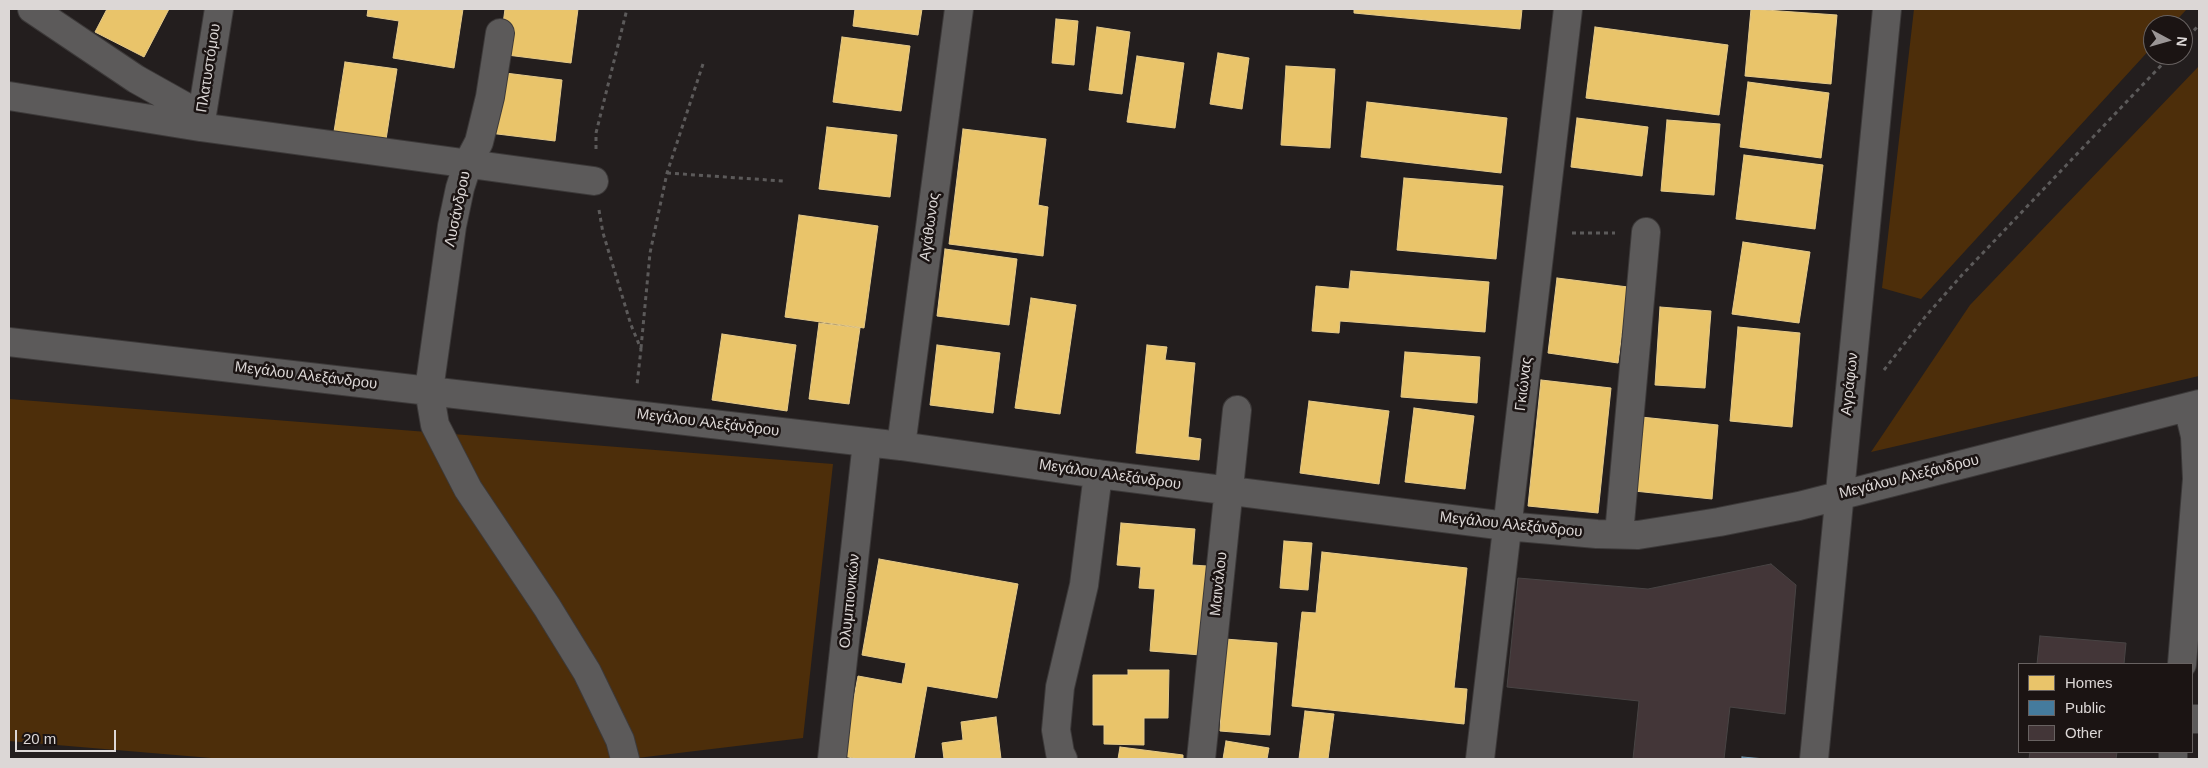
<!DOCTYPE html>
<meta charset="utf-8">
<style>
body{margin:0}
#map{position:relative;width:2208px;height:768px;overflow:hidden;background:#231e1e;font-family:Arial,sans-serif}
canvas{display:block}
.frame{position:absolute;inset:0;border:10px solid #dcd7d6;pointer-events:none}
.legend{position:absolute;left:2018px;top:663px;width:175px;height:90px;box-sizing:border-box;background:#1b1413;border:1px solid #686261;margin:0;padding:6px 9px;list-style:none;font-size:15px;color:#dcd7d6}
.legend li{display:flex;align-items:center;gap:10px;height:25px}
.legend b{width:25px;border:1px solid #686261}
.north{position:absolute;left:2143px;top:15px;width:50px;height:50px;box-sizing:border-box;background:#1b1413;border:1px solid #686261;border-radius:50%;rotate:96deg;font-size:14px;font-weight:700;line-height:20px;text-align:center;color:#dcd7d6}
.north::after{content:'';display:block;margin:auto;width:18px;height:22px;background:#9b9696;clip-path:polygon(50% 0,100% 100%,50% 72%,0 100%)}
.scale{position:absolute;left:15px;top:730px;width:101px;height:22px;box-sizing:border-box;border:2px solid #dcd7d6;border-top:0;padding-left:6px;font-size:15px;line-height:18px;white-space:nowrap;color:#dcd7d6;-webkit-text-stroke:4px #1b1413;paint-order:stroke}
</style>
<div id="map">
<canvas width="2208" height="768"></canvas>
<div class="frame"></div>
<ul class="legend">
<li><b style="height:14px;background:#e9c46a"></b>Homes</li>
<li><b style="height:14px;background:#457b9d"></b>Public</li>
<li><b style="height:14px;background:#433638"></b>Other</li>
</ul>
<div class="north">N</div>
<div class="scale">20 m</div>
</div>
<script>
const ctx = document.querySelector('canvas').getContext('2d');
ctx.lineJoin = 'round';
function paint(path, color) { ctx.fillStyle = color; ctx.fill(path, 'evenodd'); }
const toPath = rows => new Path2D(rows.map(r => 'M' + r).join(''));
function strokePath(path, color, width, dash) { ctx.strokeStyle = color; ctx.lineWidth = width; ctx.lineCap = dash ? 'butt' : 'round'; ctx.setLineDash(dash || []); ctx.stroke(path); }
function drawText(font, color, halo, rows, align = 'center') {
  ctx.font = font + ' Arial,sans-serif'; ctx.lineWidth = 5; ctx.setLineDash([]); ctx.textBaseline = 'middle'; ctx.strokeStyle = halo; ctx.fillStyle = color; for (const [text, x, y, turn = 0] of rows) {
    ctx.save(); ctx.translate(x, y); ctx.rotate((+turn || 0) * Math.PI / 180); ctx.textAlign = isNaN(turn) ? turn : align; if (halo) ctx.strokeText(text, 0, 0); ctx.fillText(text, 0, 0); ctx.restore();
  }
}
paint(toPath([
 [1914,9,2187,9,2172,25,2153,25,2153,46,1921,299,1882,288],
 [2199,66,2199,376,1871,452,1970,305],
 [9,399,833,464,803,738,629,759,223,759,9,741]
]), '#4d2e0a');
const homes = toPath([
 [107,9,169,9,144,57,95,32,107,9],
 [368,9,463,9,454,68,393,58,399,21,367,16,368,9],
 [505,9,578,9,571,63,499,54,505,9],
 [855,9,922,9,918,35,853,26,855,9],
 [1354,9,1522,9,1520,29,1354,13,1354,9],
 [1751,9,1837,15,1831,84,1745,76,1751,9],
 [1056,19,1078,21,1074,65,1052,63,1056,19],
 [1097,27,1130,32,1122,94,1089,90,1097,27],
 [1595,27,1728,45,1719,115,1586,98,1595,27],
 [842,37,910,46,901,111,833,102,842,37],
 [1218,53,1249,58,1242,109,1210,104,1218,53],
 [1137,56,1184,63,1175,128,1127,122,1137,56],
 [345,62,397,69,385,146,333,138,345,62],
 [1286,66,1335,69,1330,148,1281,145,1286,66],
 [497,72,562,80,555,141,489,133,497,72],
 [1748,82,1829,93,1821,158,1740,147,1748,82],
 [1367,102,1507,118,1501,173,1361,157,1367,102],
 [1577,118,1648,127,1642,176,1571,167,1577,118],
 [1667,120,1720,124,1714,195,1661,191,1667,120],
 [827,127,897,135,890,197,819,189,827,127],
 [963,129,1046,139,1038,205,1048,207,1043,256,949,244,963,129],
 [1744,155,1823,165,1815,229,1736,219,1744,155],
 [1404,178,1503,186,1496,259,1397,250,1404,178],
 [799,215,878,226,864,328,785,317,799,215],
 [1743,242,1810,252,1799,323,1732,314,1743,242],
 [945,249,1017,259,1009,325,937,316,945,249],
 [1351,271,1489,282,1485,332,1340,321,1339,333,1312,331,1316,286,1349,289,1351,271],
 [1557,278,1628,287,1618,363,1548,353,1557,278],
 [1031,298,1076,305,1060,414,1015,408,1031,298],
 [1660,307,1711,311,1705,388,1655,385,1660,307],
 [819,323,860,328,849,404,809,399,819,323],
 [1738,327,1800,333,1792,427,1730,421,1738,327],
 [722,334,796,345,787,411,712,400,722,334],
 [937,345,1000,353,993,413,930,405,937,345],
 [1147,345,1167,347,1165,360,1195,363,1188,437,1201,439,1199,460,1136,453,1147,345],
 [1405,352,1480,357,1477,403,1401,397,1405,352],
 [1541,380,1611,388,1598,513,1528,506,1541,380],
 [1309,401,1389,411,1379,484,1300,473,1309,401],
 [1414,408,1474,416,1465,489,1405,482,1414,408],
 [1641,417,1718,425,1712,499,1634,491,1641,417],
 [1121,523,1195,529,1192,565,1207,566,1201,655,1150,651,1155,589,1139,588,1141,567,1117,565,1121,523],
 [1284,541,1312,543,1308,590,1280,588,1284,541],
 [1322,552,1467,568,1454,688,1467,689,1464,724,1292,706,1302,612,1316,613,1322,552],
 [879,559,1018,584,997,698,927,686,914,759,858,759,843,756,858,676,902,684,906,663,862,655,879,559],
 [1225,639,1277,643,1270,735,1220,731,1225,639],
 [1128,670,1169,670,1168,718,1144,718,1144,745,1104,744,1104,725,1093,725,1093,675,1128,675,1128,670],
 [1305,711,1334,714,1328,759,1299,759,1305,711],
 [996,717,1001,759,944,759,942,743,963,740,961,722,996,717],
 [1226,741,1269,748,1267,759,1223,759,1226,741],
 [1120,747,1183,755,1183,759,1118,759,1120,747]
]);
paint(homes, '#e9c46a');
strokePath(homes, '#e5ca8a', 1);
const public = toPath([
 [1742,757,1765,759,1742,759,1742,757]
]);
paint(public, '#457b9d');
strokePath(public, '#7297ae', 1);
const building = toPath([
 [1771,564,1796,585,1785,714,1730,707,1724,759,1633,759,1639,701,1507,687,1518,578,1648,589,1771,564],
 [2040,636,2126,643,2124,664,2037,664,2040,636],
 [2030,752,2117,752,2116,759,2029,759,2030,752]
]);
paint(building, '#433638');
strokePath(building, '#484444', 1);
const minor = toPath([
 [32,9,136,79,202,116],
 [500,33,490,97,479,142,468,163,460,188,452,226,429,390,435,425,468,489,547,607,587,672,620,740,625,759],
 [9,96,200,127,594,181],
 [200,127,219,9],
 [9,342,901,446,1098,474,1506,526,1597,534,1638,535,1719,522,1799,506,2199,404],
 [901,446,959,9],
 [1619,534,1646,232],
 [2182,664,2197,479,2195,436,2188,407],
 [2192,719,2199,719],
 [832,759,867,442],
 [1063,759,1060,753,1056,730,1060,687,1084,585,1098,474],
 [1201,759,1237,410],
 [1480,759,1568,9],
 [1814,759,1887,9],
 [2173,759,2173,752]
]);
strokePath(minor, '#3c3939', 30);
strokePath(toPath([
 [2183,42,2199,25],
 [596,149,596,133,627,9],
 [667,173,783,181],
 [599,210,603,233,631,325,641,349,637,385],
 [1572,233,1615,233],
 [641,348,650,253,667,173,703,64],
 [1884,370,1925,317,1961,276,2171,55]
]), '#5c5a5a', 3, [4, 4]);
strokePath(minor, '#5c5a5a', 28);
drawText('15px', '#dcd7d6', '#1b1413', [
 ["Πλατυστόμου",209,68,-81],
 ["Λυσάνδρου",458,209,-78],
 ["Αγάθωνος",930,227,-82],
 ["Μεγάλου Αλεξάνδρου",306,376,7],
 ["Γκιώνας",1524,384,-83],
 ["Αγράφων",1850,384,-84],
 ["Μεγάλου Αλεξάνδρου",708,423,7],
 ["Μεγάλου Αλεξάνδρου",1110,475,8],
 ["Μεγάλου Αλεξάνδρου",1909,477,-14],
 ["Μεγάλου Αλεξάνδρου",1511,525,6],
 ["Μαινάλου",1219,584,-84],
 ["Ολυμπιονικών",850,601,-84]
]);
</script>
